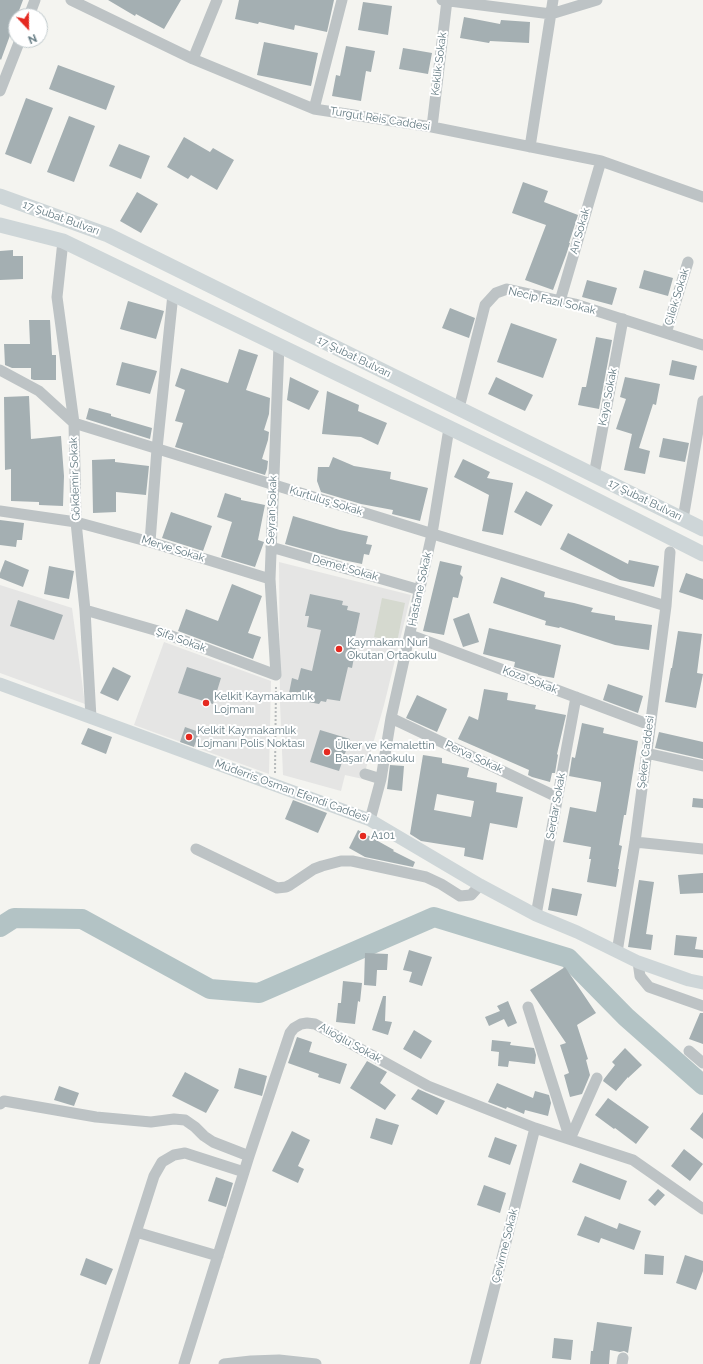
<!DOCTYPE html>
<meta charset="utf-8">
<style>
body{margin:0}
#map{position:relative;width:703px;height:1364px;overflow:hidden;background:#f4f4f0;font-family:Raleway,sans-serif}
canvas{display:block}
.north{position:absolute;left:8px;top:8px;width:40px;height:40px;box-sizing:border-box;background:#fff;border:1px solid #c1cacd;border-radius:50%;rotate:158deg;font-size:11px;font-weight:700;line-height:16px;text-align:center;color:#637a82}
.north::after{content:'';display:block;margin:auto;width:14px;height:18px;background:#e52920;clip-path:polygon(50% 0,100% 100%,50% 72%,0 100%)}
</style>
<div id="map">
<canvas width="703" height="1364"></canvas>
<div class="north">N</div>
</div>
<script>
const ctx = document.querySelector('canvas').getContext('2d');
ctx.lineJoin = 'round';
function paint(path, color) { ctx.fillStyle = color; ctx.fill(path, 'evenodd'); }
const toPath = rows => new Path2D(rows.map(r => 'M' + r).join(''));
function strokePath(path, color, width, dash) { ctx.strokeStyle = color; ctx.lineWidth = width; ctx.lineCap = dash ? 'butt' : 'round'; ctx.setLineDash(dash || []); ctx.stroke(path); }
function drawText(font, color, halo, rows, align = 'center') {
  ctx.font = font + ' Raleway,sans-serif'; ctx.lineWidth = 4; ctx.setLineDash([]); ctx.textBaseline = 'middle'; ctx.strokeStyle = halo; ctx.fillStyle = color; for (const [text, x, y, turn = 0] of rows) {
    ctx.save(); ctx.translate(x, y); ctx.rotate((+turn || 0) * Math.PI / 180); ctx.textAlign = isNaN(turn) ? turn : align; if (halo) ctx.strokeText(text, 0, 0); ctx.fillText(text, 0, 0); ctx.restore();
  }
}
paint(toPath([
 [279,562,411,595,384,705,363,779,345,775,341,791,283,775,280,703],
 [0,585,72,608,85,704,0,673],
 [164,642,271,681,269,774,134,725]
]), '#e5e5e4');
paint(toPath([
 [382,598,405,603,397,642,374,637]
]), '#d5d9cf');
strokePath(toPath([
 [0,927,14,918,82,919,210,989,259,993,434,917,568,958,626,1017,703,1085]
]), '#b3c3c5', 20);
paint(toPath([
 [0,0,23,0,17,16,16,16,16,19,1,60,0,59],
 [108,0,181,0,164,29,136,14,135,16],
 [239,0,334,0,327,32,295,25,294,30,259,22,258,24,235,19],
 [363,2,392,6,388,35,358,30],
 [464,17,500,24,501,20,530,22,529,43,490,41,489,43,460,38],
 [264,42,318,53,311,86,257,75],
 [346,46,375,51,371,72,366,71,361,101,332,96,336,75,340,76],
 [403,48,432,53,428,74,399,69],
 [58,65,115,86,106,110,49,89],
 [26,98,53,108,31,164,5,154],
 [69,116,95,126,74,182,47,172],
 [184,137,210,152,213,148,234,160,217,190,191,175,188,179,167,167],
 [119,144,150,156,141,179,109,166],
 [523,182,548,191,544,202,578,215,569,243,570,243,566,255,553,290,525,280,546,225,512,213],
 [137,192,158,204,141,233,120,221],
 [13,250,13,256,23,256,23,279,0,280,0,251],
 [644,270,673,278,668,296,639,288],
 [587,280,617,288,612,305,582,297],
 [128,301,164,311,156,339,120,329],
 [450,308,475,318,469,338,442,328],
 [29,320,50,320,52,355,56,355,56,380,34,380,31,379,31,368,12,368,5,365,4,344,30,344],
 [511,323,557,339,543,378,497,362],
 [596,337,612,340,599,409,578,405,582,387,586,387],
 [239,349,258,355,246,390,270,398,269,414,264,430,269,432,268,440,262,459,268,461,267,469,265,475,175,447,183,423,175,421,185,390,175,386,181,368,228,383],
 [672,360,697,366,694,380,669,375],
 [122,362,157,371,150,394,116,385],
 [290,377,319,391,309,410,287,400],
 [496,377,533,395,525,411,488,394],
 [625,377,660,384,656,405,653,404,639,448,650,451,645,474,624,470,632,434,616,429,626,399,620,397],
 [327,391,359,405,358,411,387,423,378,445,361,437,322,434],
 [29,396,31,439,61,436,64,476,63,506,39,505,39,502,11,501,11,469,5,470,4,397],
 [89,408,111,414,111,416,152,428,150,439,86,419],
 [663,438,689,443,685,462,659,457],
 [333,457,354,466,391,472,390,479,428,488,420,521,392,514,393,510,361,504,321,492,317,481,318,467,329,467],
 [115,459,115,462,149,466,146,495,116,492,116,512,93,513,92,460],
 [463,459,490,472,487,478,513,483,503,535,482,531,489,495,454,477],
 [526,491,553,505,541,526,514,512],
 [225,493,241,498,241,500,265,505,258,540,264,542,255,567,221,557,232,522,217,517],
 [171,512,212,526,203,551,162,538],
 [293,516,340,530,368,536,366,544,372,545,369,555,364,554,362,564,343,560,285,544],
 [0,520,24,523,22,540,17,540,16,547,0,545],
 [568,533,628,564,629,560,659,566,654,587,620,580,560,549],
 [5,560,29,570,23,587,0,578,0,573],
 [440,561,462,566,460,574,463,577,458,598,453,597,444,635,423,631],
 [49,566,74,571,69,599,44,594],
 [686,573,703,579,703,600,679,592],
 [501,577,545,592,544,597,574,603,593,608,591,612,615,616,615,620,652,625,649,650,615,645,560,627,559,628,545,625,546,621,493,603],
 [232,584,262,596,248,633,261,637,253,659,178,631,186,609,218,621],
 [310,594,343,601,342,605,348,606,347,610,360,613,353,646,356,647,352,668,348,667,340,701,327,699,326,702,321,701,319,704,288,698,292,678,298,680,301,668,312,671,321,630,307,627,309,616,305,616],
 [18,600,63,615,54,640,10,626],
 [469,613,479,642,463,647,453,619],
 [489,628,561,645,554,678,538,675,538,674,514,667,515,662,483,654],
 [678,631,702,634,697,673,703,674,696,708,665,702,671,668,672,668],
 [113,667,131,676,118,701,100,693],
 [187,667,221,678,213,704,178,693],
 [608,684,643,696,638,713,603,700],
 [484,689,508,693,507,700,536,705,535,709,566,715,557,754,558,755,555,773,552,773,550,782,532,777,528,775,529,770,458,739,469,716,478,720],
 [417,695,447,709,437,732,406,718],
 [582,723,604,728,603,733,638,741,626,815,624,815,619,845,622,846,618,869,619,869,616,887,587,882,591,859,589,859,591,847,563,842,570,807,596,812,601,785,601,782,569,776,572,757,575,758],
 [185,727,199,732,194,747,180,742],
 [88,728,112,737,106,754,81,744],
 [320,730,350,739,339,771,310,762],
 [659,732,703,742,703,759,655,748],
 [423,755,442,758,442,763,469,768,467,777,497,783,496,792,523,797,517,828,490,823,483,860,464,856,465,848,421,841,410,834],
 [437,794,474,801,471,817,434,810],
 [390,765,404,766,402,791,387,789],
 [693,798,703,799,703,808,692,807],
 [293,800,327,813,318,833,285,819],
 [358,830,394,850,393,851,415,862,413,867,365,857,349,848],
 [703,873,703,893,680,894,678,875],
 [639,880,654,882,646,934,653,935,651,950,628,947],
 [552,888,582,894,577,916,548,910],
 [676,935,697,937,695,949,703,950,703,958,674,955],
 [409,950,432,957,422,986,409,982,412,972,403,970],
 [365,953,388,954,387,970,377,970,376,986,364,985],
 [565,967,596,1013,577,1025,588,1059,586,1060,590,1075,582,1094,570,1097,564,1075,569,1073,560,1045,566,1043,530,990],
 [343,981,362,983,360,1002,358,1001,355,1024,336,1022,338,1003,341,1003],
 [383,996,386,996,385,1021,392,1022,388,1035,372,1030],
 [508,1001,517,1023,508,1027,504,1019,489,1026,485,1017,500,1011,497,1006],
 [700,1013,703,1013,703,1044,689,1039],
 [414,1030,432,1041,421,1059,403,1049],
 [297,1037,312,1042,309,1052,347,1064,340,1084,318,1077,319,1074,288,1063],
 [492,1040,511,1042,510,1045,534,1048,536,1055,535,1064,509,1061,508,1067,498,1066,499,1052,491,1051],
 [625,1048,642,1065,628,1078,628,1077,616,1091,603,1081,604,1079,615,1065,612,1062],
 [367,1061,387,1072,380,1083,396,1095,385,1110,350,1088],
 [239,1068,267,1076,262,1096,234,1088],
 [185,1072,219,1090,206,1113,172,1096],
 [497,1083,533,1098,535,1091,549,1095,551,1103,548,1116,525,1110,524,1114,507,1107,506,1109,488,1102],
 [59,1086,79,1093,74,1106,54,1100],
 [418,1089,445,1101,437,1115,411,1099],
 [608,1098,649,1127,636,1144,615,1128,614,1129,595,1115],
 [703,1112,703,1139,690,1129],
 [376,1118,399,1125,392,1145,370,1138],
 [292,1131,310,1140,298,1166,304,1169,298,1183,272,1171],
 [495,1137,517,1145,510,1165,488,1157],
 [684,1149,703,1164,690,1181,671,1166],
 [580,1163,627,1181,620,1200,572,1182],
 [216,1177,233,1183,226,1207,208,1201],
 [484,1185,506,1193,500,1213,477,1205],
 [658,1189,665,1195,655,1206,648,1200],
 [585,1216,617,1229,619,1223,641,1231,634,1250,601,1238,599,1243,577,1235],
 [645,1254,664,1256,663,1275,644,1274],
 [685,1255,703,1261,703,1271,696,1290,676,1283],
 [86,1258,113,1269,106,1285,80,1275],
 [597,1322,632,1327,628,1353,624,1351,620,1352,610,1350,609,1364,590,1364,591,1351,593,1351],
 [554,1338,573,1340,571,1360,552,1358]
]), '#a4afb2');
strokePath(toPath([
 [275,773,276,685]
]), '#b7bbbc', 2, [2, 2]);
strokePath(toPath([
 [71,0,193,59,314,109,432,127,601,161,703,197],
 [442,0,551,14,597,0],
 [29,16,35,0],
 [193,59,217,0],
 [0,91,20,40],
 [314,109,342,0],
 [432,127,447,0],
 [530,147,553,0],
 [63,241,57,297,74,423,76,522,85,610,91,718],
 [560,301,601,161],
 [666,333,688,262],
 [0,370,39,391,74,423,666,606],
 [459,408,485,305,496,293,507,289,575,304,703,345],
 [594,475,623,319],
 [0,511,76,522,150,542,270,579],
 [683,519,703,401],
 [150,542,157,449,173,294],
 [271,547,420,590],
 [85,610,158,631,276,675,270,579,279,345],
 [410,635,650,725],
 [391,718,557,797],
 [646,753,703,766],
 [365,774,381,779],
 [370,820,381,779,391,718,432,534,449,428],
 [635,842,703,849],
 [196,849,277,888,286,887,290,885,314,869,322,866,341,861,352,861,426,877,441,884,460,896,471,895,480,885],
 [536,915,576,697],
 [617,952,635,842,666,606,670,552],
 [638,962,640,976,649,987,703,1006],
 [528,1007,570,1139],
 [689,1051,703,1063],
 [0,1104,4,1101,96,1117,151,1122,174,1119,185,1120,195,1127,204,1136,213,1142,249,1156],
 [570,1139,597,1078],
 [136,1232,218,1256],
 [94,1364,154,1176,162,1162,174,1155,185,1153,244,1172],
 [184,1364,249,1156,290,1033,294,1028,301,1024,307,1023,315,1024,428,1086,535,1128,633,1160,703,1209],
 [224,1364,251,1361,279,1360,316,1364],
 [475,1364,535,1128],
 [622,1364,623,1358]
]), '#bdc3c5', 11);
strokePath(toPath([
 [0,684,370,820,480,885,536,915,577,932,638,962,689,980,703,983]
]), '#ced6d8', 13);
strokePath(toPath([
 [0,196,108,235,703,529],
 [0,225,63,241,545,474,703,554]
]), '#ced6d8', 15);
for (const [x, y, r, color] of [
 [339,649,4,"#e52920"],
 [206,703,4,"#e52920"],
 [189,737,4,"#e52920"],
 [327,752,4,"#e52920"],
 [363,836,4,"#e52920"]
]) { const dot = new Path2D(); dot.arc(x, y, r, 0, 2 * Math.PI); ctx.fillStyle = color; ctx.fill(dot); strokePath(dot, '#fff', 1.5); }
drawText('11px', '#637a82', '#fff', [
 ["Keklik Sokak",439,64,-83],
 ["Turgut Reis Caddesi",380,119,9],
 ["17 Şubat Bulvarı",61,218,20],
 ["Arı Sokak",580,231,-74],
 ["Çilek Sokak",677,297,-73],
 ["Necip Fazıl Sokak",552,301,13],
 ["17 Şubat Bulvarı",354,357,26],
 ["Kaya Sokak",608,397,-79],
 ["Gökdemir Sokak",75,479,-92],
 ["17 Şubat Bulvarı",645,500,26],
 ["Kurtuluş Sokak",326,501,17],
 ["Seyran Sokak",272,510,-88],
 ["Merve Sokak",173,549,17],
 ["Demet Sokak",345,568,16],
 ["Hastane Sokak",420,589,-78],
 ["Şifa Sokak",181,640,20],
 ["Koza Sokak",530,680,21],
 ["Şeker Caddesi",646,752,-83],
 ["Perva Sokak",474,757,25],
 ["Müderris Osman Efendi Caddesi",292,791,20],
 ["Serdar Sokak",556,806,-80],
 ["Alioğlu Sokak",350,1043,29],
 ["Çevirme Sokak",505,1246,-76]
]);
drawText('11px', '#637a82', '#fff', [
 ["Kaymakam Nuri",347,643],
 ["Okutan Ortaokulu",347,656],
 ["Kelkit Kaymakamlık",214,697],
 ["Lojmanı",214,710],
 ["Kelkit Kaymakamlık",197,731],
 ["Lojmanı Polis Noktası",197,744],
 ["Ülker ve Kemalettin",335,746],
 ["Başar Anaokulu",335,759],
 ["A101",371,836]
], 'left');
</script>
